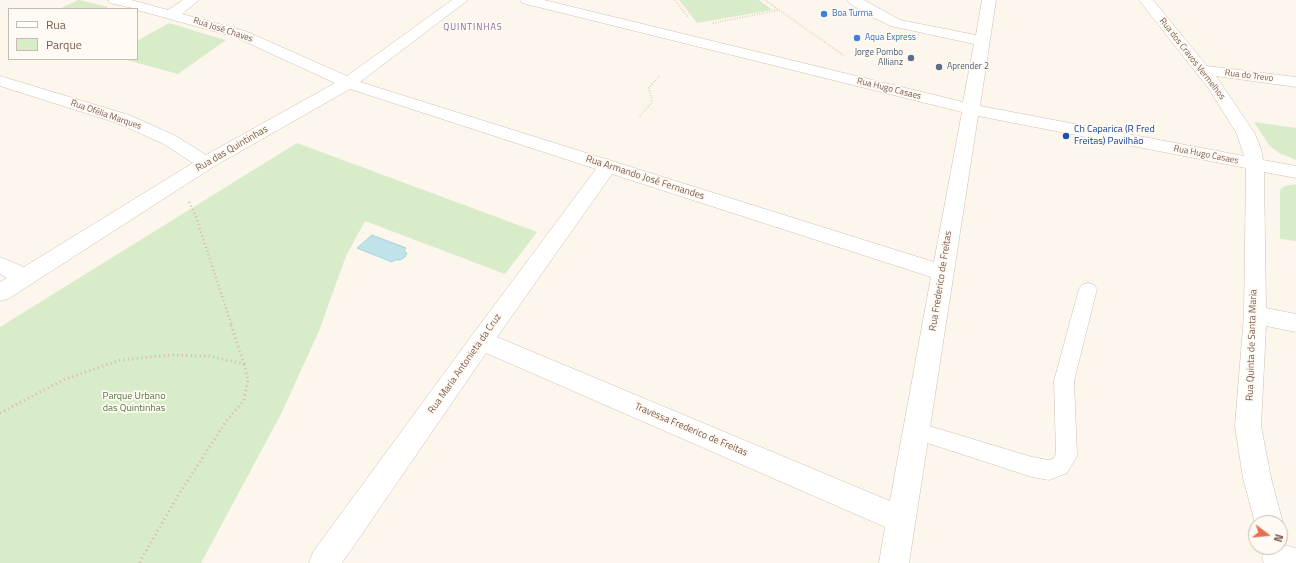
<!DOCTYPE html>
<meta charset="utf-8">
<style>
body{margin:0}
#map{position:relative;width:1296px;height:563px;overflow:hidden;background:#fdf6ec;font-family:"Titillium Web",sans-serif}
canvas{display:block}
.legend{position:absolute;left:8px;top:8px;width:130px;height:52px;box-sizing:border-box;background:#fffaf3;border:1px solid #cabbb1;margin:0;padding:5px 7px;list-style:none;font-size:12px;color:#7a5c4d}
.legend li{display:flex;align-items:center;gap:8px;height:20px}
.legend b{width:20px;border:1px solid #cabbb1}
.north{position:absolute;left:1248px;top:515px;width:40px;height:40px;box-sizing:border-box;background:#fffaf3;border:1px solid #cabbb1;border-radius:50%;rotate:106deg;font-size:11px;font-weight:700;line-height:16px;text-align:center;color:#7a5c4d}
.north::after{content:'';display:block;margin:auto;width:14px;height:18px;background:#e76f51;clip-path:polygon(50% 0,100% 100%,50% 72%,0 100%)}
</style>
<div id="map">
<canvas width="1296" height="563"></canvas>
<ul class="legend">
<li><b style="height:5px;background:#fff"></b>Rua</li>
<li><b style="height:11px;background:#d8ecc9"></b>Parque</li>
</ul>
<div class="north">N</div>
</div>
<script>
const ctx = document.querySelector('canvas').getContext('2d');
ctx.lineJoin = 'round';
function paint(path, color) { ctx.fillStyle = color; ctx.fill(path, 'evenodd'); }
const toPath = rows => new Path2D(rows.map(r => 'M' + r).join(''));
function strokePath(path, color, width, dash) { ctx.strokeStyle = color; ctx.lineWidth = width; ctx.lineCap = dash ? 'butt' : 'round'; ctx.setLineDash(dash || []); ctx.stroke(path); }
function drawText(font, color, halo, rows, align = 'center') {
  ctx.font = font + ' "Titillium Web",sans-serif'; ctx.lineWidth = 3.5; ctx.setLineDash([]); ctx.textBaseline = 'middle'; ctx.strokeStyle = halo; ctx.fillStyle = color; for (const [text, x, y, turn = 0] of rows) {
    ctx.save(); ctx.translate(x, y); ctx.rotate((+turn || 0) * Math.PI / 180); ctx.textAlign = isNaN(turn) ? turn : align; if (halo) ctx.strokeText(text, 0, 0); ctx.fillText(text, 0, 0); ctx.restore();
  }
}
paint(toPath([
 [78,0,79,0,108,7,105,9,59,9],
 [679,0,759,0,772,10,697,23],
 [169,23,215,37,226,40,178,74,123,59,137,59,137,41],
 [1254,122,1296,128,1296,160,1279,153,1269,145],
 [297,143,537,232,505,274,365,221,346,256,319,331,281,414,201,563,0,563,0,327],
 [1296,184,1296,241,1280,239,1280,190,1285,186]
]), '#d8ecc9');
const water = toPath([
 [372,235,406,248,404,251,407,253,405,257,400,260,395,260,392,262,357,248,372,235]
]);
paint(water, '#bfe3e8');
strokePath(water, '#a5d3da', 1);
const lane = toPath([
 [1088,283,1094,285,1097,289,1074,381,1077,456,1067,473,1049,480,1032,477,909,437,906,431,909,425,916,422,1032,457,1049,460,1053,459,1056,454,1054,381,1079,289,1082,285,1088,283]
]);
const street = toPath([
 [108,0,131,0,168,10,183,0,199,0,182,14,245,31,347,76,452,0,468,0,360,82,934,262,962,112,522,3,520,0,544,0,963,102,974,44,891,26,872,17,849,3,847,0,864,0,900,20,976,35,982,0,996,0,980,106,1244,156,1237,134,1209,89,1139,0,1153,0,1207,66,1296,77,1296,87,1216,76,1255,134,1261,149,1263,160,1296,166,1296,178,1264,172,1266,308,1296,314,1296,332,1266,326,1261,426,1271,478,1283,523,1280,531,1280,523,1256,523,1256,526,1255,523,1243,478,1235,426,1244,315,1246,168,978,116,909,563,879,563,885,527,486,353,342,563,309,563,313,552,473,334,596,169,350,89,213,167,8,299,0,301,0,282,7,278,0,274,0,257,24,267,193,163,164,144,117,123,0,86,0,76,129,115,176,136,206,155,335,83,235,37,137,10,137,9,110,3,108,0],
 [612,174,931,277,890,501,497,337,612,174],
 [1280,544,1296,548,1296,563,1264,563,1262,558,1266,547,1280,547,1280,544]
]);
strokePath(lane, '#d1beb0', 1);
strokePath(street, '#d1beb0', 1);
strokePath(toPath([
 [675,0,688,17],
 [765,0,843,55],
 [713,23,779,10],
 [640,116,652,102,649,88,660,75]
]), '#d9b8a5', 2, [0.5, 2]);
strokePath(toPath([
 [189,202,195,214,232,326]
]), '#d9b8a5', 2.5, [1, 3]);
strokePath(toPath([
 [231,325,244,364],
 [0,413,63,380,120,360,171,355,209,356,244,364,248,380,244,400,227,420,179,494,139,563]
]), '#d9b8a5', 3, [1, 3.5]);
paint(lane, '#fff');
paint(street, '#fff');
for (const [x, y, r, color] of [
 [824,14,4,"#3f7fe0"],
 [857,38,4,"#3f7fe0"],
 [911,58,4,"#5c6f8a"],
 [939,67,4,"#5c6f8a"],
 [1066,136,4,"#1a4fb4"]
]) { const dot = new Path2D(); dot.arc(x, y, r, 0, 2 * Math.PI); ctx.fillStyle = color; ctx.fill(dot); strokePath(dot, '#fffaf3', 1.5); }
drawText('9px', '#366cbe', '#fffaf3', [
 ["Boa Turma",832,14],
 ["Aqua Express",865,38]
], 'left');
ctx.letterSpacing = '1px';
drawText('9px', '#846695', '#fffaf3', [
 ["QUINTINHAS",473,28]
]);
ctx.letterSpacing = '0px';
drawText('9px', '#7a5c4d', '#fffaf3', [
 ["Rua José Chaves",223,30,18],
 ["Rua dos Cravos Vermelhos",1192,59,52],
 ["Rua do Trevo",1249,76,7],
 ["Rua Hugo Casaes",889,89,14],
 ["Rua Ofélia Marques",106,115,19],
 ["Rua Hugo Casaes",1206,155,11]
]);
drawText('9px', '#4e5e75', '#fffaf3', [
 ["Jorge Pombo",903,53],
 ["Allianz",903,63],
 ["Aprender 2",947,67,"left"]
], 'right');
drawText('10px', '#164399', '#fffaf3', [
 ["Ch Caparica (R Fred",1074,130],
 ["Freitas) Pavilhão",1074,142]
], 'left');
drawText('10px', '#7a5c4d', '#fffaf3', [
 ["Rua das Quintinhas",232,149,-30],
 ["Rua Armando José Fernandes",645,178,18],
 ["Rua Frederico de Freitas",941,281,-81],
 ["Rua Quinta de Santa Maria",1252,345,-88],
 ["Rua Maria Antonieta da Cruz",465,364,-55],
 ["Travessa Frederico de Freitas",691,430,23]
]);
drawText('10px', '#537a41', '#fffaf3', [
 ["Parque Urbano",134,397],
 ["das Quintinhas",134,409]
]);
</script>
